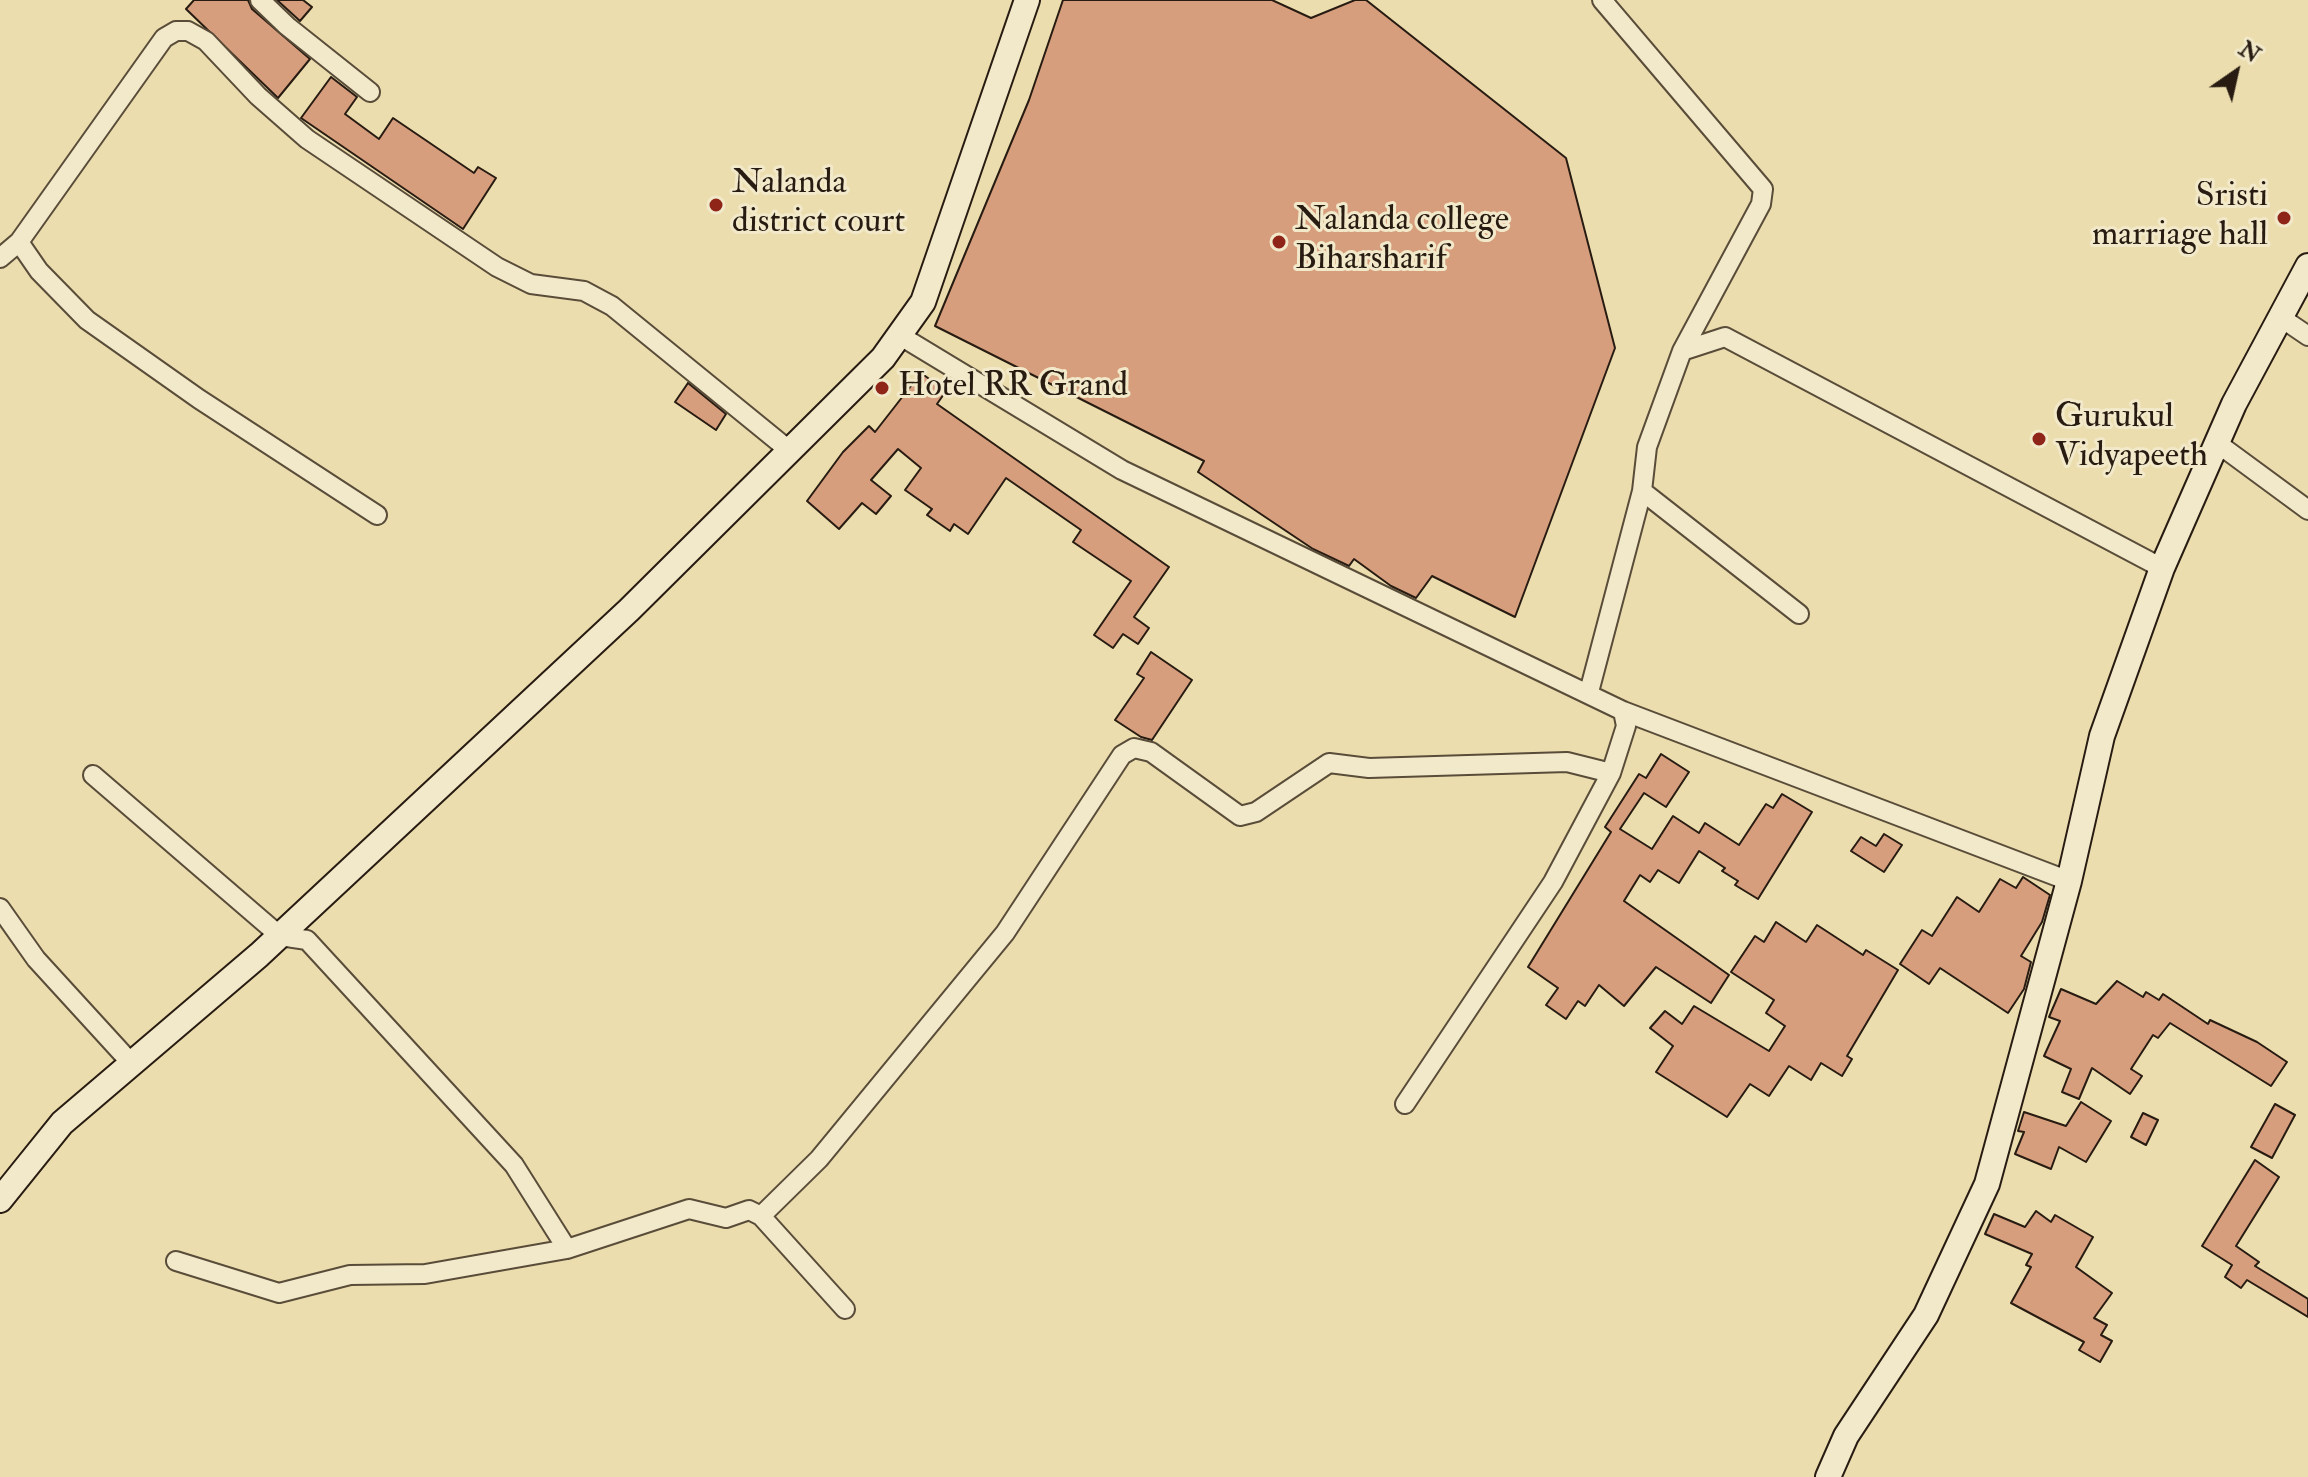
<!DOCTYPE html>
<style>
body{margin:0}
#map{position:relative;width:2308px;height:1477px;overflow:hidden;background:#ebddae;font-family:"IM FELL Double Pica",serif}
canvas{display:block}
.north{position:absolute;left:2196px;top:32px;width:80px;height:80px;-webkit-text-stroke:6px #f2e9ca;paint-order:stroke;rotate:34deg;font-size:22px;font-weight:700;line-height:32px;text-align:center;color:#281c12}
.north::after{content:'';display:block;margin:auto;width:28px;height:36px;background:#281c12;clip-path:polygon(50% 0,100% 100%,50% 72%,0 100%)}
</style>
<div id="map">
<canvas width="2308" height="1477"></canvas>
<div class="north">N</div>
</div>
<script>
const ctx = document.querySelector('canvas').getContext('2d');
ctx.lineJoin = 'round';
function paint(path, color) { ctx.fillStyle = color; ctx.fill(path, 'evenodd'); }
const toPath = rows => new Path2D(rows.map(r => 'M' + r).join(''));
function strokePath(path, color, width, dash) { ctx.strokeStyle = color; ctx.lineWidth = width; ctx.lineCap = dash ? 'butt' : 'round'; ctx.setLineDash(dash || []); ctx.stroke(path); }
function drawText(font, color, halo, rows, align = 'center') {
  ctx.font = font + ' "IM FELL Double Pica",serif'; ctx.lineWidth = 6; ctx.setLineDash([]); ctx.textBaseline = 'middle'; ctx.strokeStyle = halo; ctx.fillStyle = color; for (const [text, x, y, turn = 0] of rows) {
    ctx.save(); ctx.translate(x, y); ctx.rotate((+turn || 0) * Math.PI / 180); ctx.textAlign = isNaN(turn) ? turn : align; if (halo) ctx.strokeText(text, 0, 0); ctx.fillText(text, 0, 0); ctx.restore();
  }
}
const building = toPath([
 [194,0,248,0,252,9,310,59,278,98,186,9,194,0],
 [277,0,303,0,312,7,300,21,277,0],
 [1063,0,1272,0,1311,18,1355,0,1366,0,1566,158,1615,348,1515,617,1432,576,1416,598,1391,586,1354,559,1349,566,1313,549,1198,472,1204,461,935,326,1029,100,1063,0],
 [331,77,357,97,345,114,379,139,393,118,474,173,478,167,496,178,463,229,301,118,331,77],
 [921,373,946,391,937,404,1169,567,1134,617,1149,628,1138,644,1123,634,1113,648,1094,635,1131,581,1073,542,1081,530,1006,478,968,534,954,524,950,531,927,515,932,509,905,490,921,468,898,449,871,480,891,496,876,514,862,503,839,529,807,501,843,452,869,426,875,432,921,373],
 [688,383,726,414,716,430,675,402,688,383],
 [1151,652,1192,680,1152,740,1141,737,1115,720,1144,678,1137,674,1151,652],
 [1661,754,1689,772,1666,807,1644,793,1620,829,1652,849,1673,816,1699,833,1705,823,1739,845,1766,804,1773,808,1782,794,1812,812,1758,899,1735,885,1738,881,1722,871,1725,868,1699,851,1679,883,1658,870,1650,882,1640,875,1624,901,1729,975,1711,1003,1656,967,1624,1006,1599,985,1585,1006,1578,1001,1566,1019,1546,1005,1558,988,1528,967,1611,832,1605,827,1639,774,1646,778,1661,754],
 [1884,834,1902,845,1884,872,1851,851,1861,837,1876,846,1884,834],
 [2023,877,2050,895,2042,922,2021,956,2031,962,2024,989,2008,1013,1940,968,1929,984,1900,964,1922,930,1932,936,1957,897,1979,912,2000,879,2016,888,2023,877],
 [1776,922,1806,942,1817,925,1863,955,1866,950,1898,970,1847,1056,1852,1059,1842,1076,1821,1063,1811,1080,1789,1066,1769,1096,1750,1084,1727,1117,1656,1072,1673,1046,1650,1028,1665,1011,1682,1024,1694,1006,1769,1051,1785,1026,1766,1013,1774,1000,1731,972,1755,936,1764,942,1776,922],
 [2117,981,2143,997,2146,992,2159,1000,2163,994,2208,1024,2210,1020,2257,1042,2287,1062,2271,1086,2170,1023,2158,1038,2153,1035,2131,1069,2142,1076,2130,1094,2092,1068,2079,1099,2062,1092,2071,1069,2044,1056,2060,1021,2049,1017,2061,989,2096,1004,2117,981],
 [2081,1102,2111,1121,2086,1162,2059,1147,2051,1169,2015,1154,2024,1132,2018,1131,2024,1112,2066,1126,2081,1102],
 [2275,1104,2295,1115,2272,1158,2251,1147,2275,1104],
 [2143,1113,2158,1120,2146,1145,2131,1137,2143,1113],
 [2255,1160,2279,1177,2236,1246,2259,1262,2255,1266,2308,1299,2308,1317,2247,1280,2241,1288,2225,1277,2232,1265,2202,1246,2255,1160],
 [2036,1211,2051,1222,2055,1215,2093,1237,2076,1267,2112,1293,2094,1318,2107,1325,2101,1335,2112,1341,2100,1362,2079,1350,2084,1342,2011,1303,2031,1267,2026,1265,2032,1254,1985,1234,1994,1214,2025,1227,2036,1211]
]);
paint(building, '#d69e7d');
strokePath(building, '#281c12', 2);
const minor = toPath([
 [260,0,287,26,370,92],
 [19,242,39,271,87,320,199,399,377,515],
 [0,258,19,242,164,38,176,31,188,31,206,41,258,96,307,139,497,267,531,284,584,291,612,306,790,451],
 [2280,317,2308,336],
 [899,335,1122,470,1623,711,1626,726,1611,773,1553,882,1405,1104],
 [1682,351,1725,337,2162,568],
 [2217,443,2308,510],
 [1642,491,1799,614],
 [1589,692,1642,491,1647,447,1682,351,1761,204,1763,189,1602,0],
 [1623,711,2069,881],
 [93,775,280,936,307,940,514,1165,567,1249,425,1274,350,1275,279,1293,176,1261],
 [0,908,36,959,132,1064],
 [761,1216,819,1159,1005,933,1122,755,1134,748,1151,752,1240,816,1256,812,1329,763,1369,768,1567,762,1611,773],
 [567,1249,689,1209,726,1218,749,1210,761,1216,845,1309]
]);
const secondary = toPath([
 [0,1200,62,1123,259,955,629,610,883,358,923,302,1027,0],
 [1828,1477,1846,1436,1926,1315,1987,1184,2069,881,2102,736,2162,568,2234,404,2308,266]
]);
strokePath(minor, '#594c39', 22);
strokePath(secondary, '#281c12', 28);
strokePath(minor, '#f2e9ca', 18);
strokePath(secondary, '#f2e9ca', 24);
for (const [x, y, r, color] of [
 [716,205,8,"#8f2418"],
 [2284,218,8,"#8f2418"],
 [1279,242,8,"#8f2418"],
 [882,388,8,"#8f2418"],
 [2039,439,8,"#8f2418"]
]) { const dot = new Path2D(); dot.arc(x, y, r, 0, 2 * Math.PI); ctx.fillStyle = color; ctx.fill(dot); strokePath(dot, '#f2e9ca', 3); }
drawText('34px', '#281c12', '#f2e9ca', [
 ["Nalanda",732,185],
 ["district court",732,224],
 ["Sristi",2268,198,"right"],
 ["marriage hall",2268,237,"right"],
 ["Nalanda college",1295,222],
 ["Biharsharif",1295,261],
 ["Hotel RR Grand",898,388],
 ["Gurukul",2055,419],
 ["Vidyapeeth",2055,458]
], 'left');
</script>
